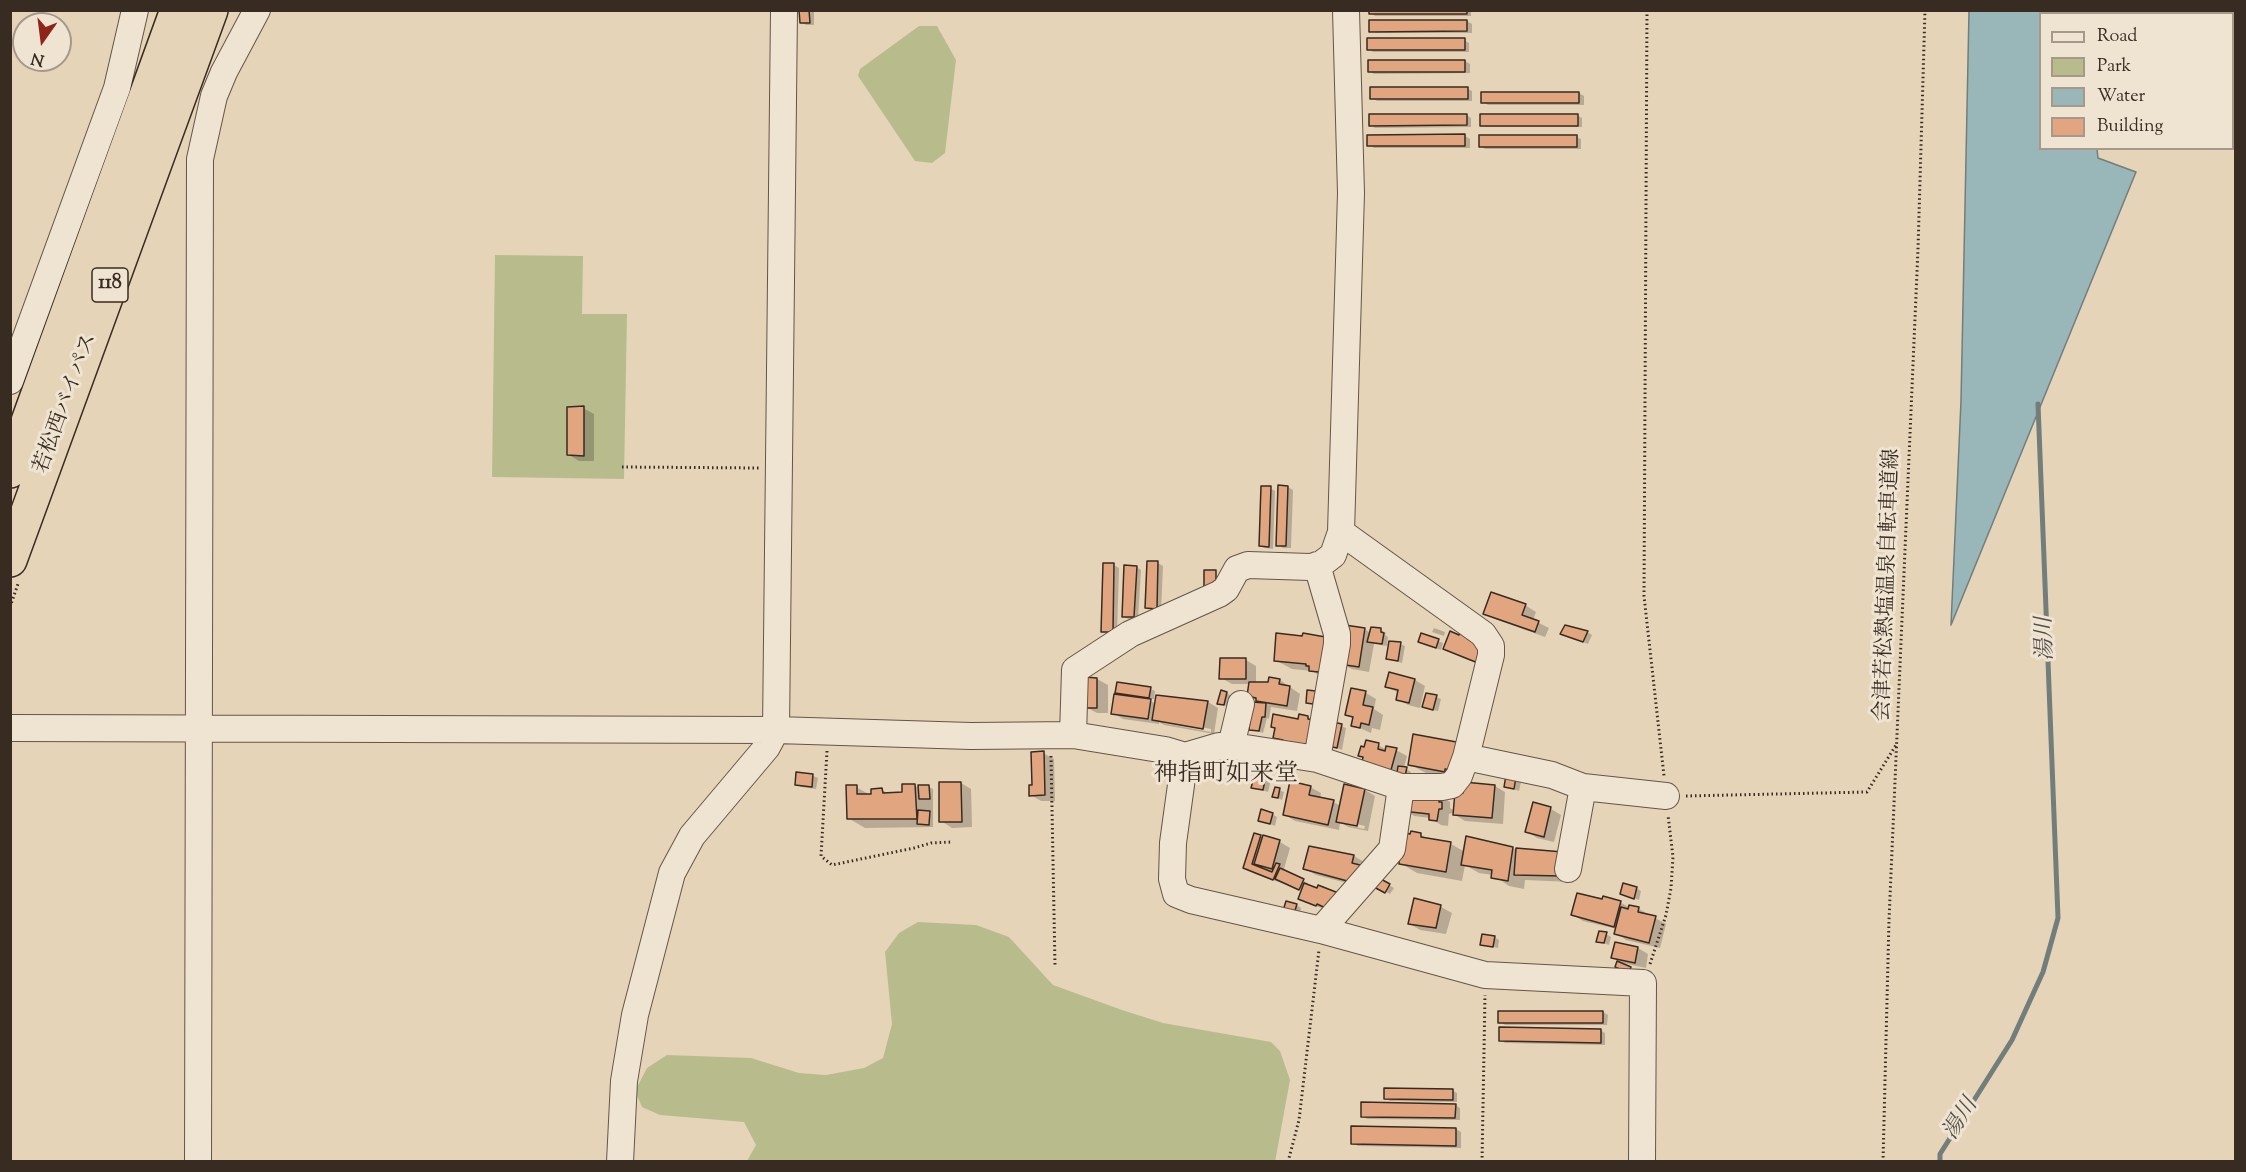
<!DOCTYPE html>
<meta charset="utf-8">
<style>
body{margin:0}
#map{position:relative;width:2246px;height:1172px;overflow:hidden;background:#e6d4b9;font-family:"Sorts Mill Goudy",serif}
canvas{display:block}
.frame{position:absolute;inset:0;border:12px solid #382b21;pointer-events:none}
.legend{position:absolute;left:2039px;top:12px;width:195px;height:138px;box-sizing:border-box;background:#efe3d2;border:2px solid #a6998b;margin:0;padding:8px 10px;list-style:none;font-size:18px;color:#382b21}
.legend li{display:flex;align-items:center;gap:12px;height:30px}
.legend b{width:30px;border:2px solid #a6998b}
.north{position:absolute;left:12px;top:12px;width:60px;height:60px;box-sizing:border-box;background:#efe3d2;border:2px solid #a6998b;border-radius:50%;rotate:194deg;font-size:16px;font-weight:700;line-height:24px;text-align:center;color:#382b21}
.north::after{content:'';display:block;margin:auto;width:21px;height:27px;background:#8f2418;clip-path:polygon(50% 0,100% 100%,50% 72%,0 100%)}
</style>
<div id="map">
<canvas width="2246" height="1172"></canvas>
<div class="frame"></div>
<ul class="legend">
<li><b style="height:8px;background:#efe3d2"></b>Road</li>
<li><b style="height:16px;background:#b8bc8d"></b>Park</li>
<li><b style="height:16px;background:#99b6b8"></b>Water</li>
<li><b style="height:16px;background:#e1a680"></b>Building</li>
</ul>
<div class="north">N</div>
</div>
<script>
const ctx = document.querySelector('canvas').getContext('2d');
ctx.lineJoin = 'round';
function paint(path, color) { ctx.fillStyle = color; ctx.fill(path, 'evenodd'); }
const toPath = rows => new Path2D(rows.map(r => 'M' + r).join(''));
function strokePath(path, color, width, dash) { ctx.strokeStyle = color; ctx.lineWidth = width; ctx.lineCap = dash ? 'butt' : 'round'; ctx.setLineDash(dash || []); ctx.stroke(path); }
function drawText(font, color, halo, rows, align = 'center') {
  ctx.font = font + ' "Sorts Mill Goudy","Noto Serif JP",serif'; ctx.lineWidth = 6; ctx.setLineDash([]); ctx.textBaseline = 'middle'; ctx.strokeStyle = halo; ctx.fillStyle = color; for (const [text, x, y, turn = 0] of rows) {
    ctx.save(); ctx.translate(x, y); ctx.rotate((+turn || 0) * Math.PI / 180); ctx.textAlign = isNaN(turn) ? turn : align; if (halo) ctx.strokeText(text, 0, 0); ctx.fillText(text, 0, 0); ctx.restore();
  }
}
paint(toPath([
 [919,26,937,26,956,60,945,153,932,163,915,161,858,76,860,69],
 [495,255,583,256,582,314,627,314,624,479,492,477],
 [918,922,976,925,1009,937,1053,985,1122,1010,1163,1023,1271,1042,1280,1051,1290,1080,1275,1162,747,1161,756,1145,744,1122,660,1115,642,1107,635,1091,647,1068,667,1055,751,1058,799,1073,826,1075,864,1068,883,1058,892,1024,885,952,899,933]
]), '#b8bc8d');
const water = toPath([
 [1969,11,2087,11,2087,13,2040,14,2040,148,2097,149,2098,158,2136,172,1951,625,1961,401,1969,11]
]);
paint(water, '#99b6b8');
strokePath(water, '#727e7c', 1.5);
paint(toPath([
 [801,10,814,10,814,25,806,25,801,22],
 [1370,10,1471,10,1471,16,1375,16,1370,13],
 [1467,21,1472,24,1472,33,1376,33,1371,31],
 [1464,40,1469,43,1469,52,1373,52,1369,49],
 [1369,61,1465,61,1470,64,1470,73,1374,74,1369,71],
 [1468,89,1472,91,1472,101,1377,101,1372,98],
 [1579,93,1584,96,1584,105,1488,105,1483,102],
 [1466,115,1471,118,1471,127,1375,128,1370,125],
 [1577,115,1582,118,1582,127,1486,127,1481,125],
 [1465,136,1470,139,1470,148,1374,148,1369,145],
 [1576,137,1581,139,1581,149,1485,149,1481,146],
 [583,408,594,414,594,461,579,461,569,455],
 [1288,487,1293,490,1291,548,1283,548,1278,545],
 [1270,488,1275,491,1273,549,1265,548,1260,546],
 [1149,562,1158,563,1163,566,1161,611,1151,610,1147,607],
 [1114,565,1119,568,1117,634,1107,633,1103,631],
 [1136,567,1141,570,1138,619,1128,619,1123,616],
 [1525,605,1536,612,1533,620,1549,628,1545,637,1495,619,1485,613],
 [1434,628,1445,632,1444,636,1432,632],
 [1364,629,1371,633,1381,630,1386,633,1385,635,1388,637,1387,646,1374,644,1369,672,1352,669,1346,666,1345,681,1327,680,1312,671,1292,669,1275,660,1318,638],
 [1587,632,1592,635,1588,644,1562,634],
 [1422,635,1443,643,1441,650,1420,642],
 [1400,644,1405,646,1402,663,1388,659],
 [1246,660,1256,666,1256,684,1269,684,1270,679,1280,680,1300,694,1297,711,1271,707,1269,719,1267,718,1263,733,1250,729,1264,705,1249,696,1251,684,1232,684,1221,678],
 [1390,674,1415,680,1425,686,1420,708,1408,705,1397,699,1399,693,1387,687],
 [1086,679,1097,679,1108,685,1108,713,1097,713,1086,707],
 [1150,689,1155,691,1154,699,1147,699,1156,704,1208,702,1218,708,1214,734,1164,725,1159,722,1159,724,1123,719,1113,713,1125,697,1117,692],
 [1163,720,1211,729,1211,732,1163,723],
 [1227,693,1231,696,1229,707,1219,703],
 [1366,693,1376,699,1374,709,1383,715,1380,730,1372,728,1371,733,1353,725,1354,719,1347,715],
 [1436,697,1441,699,1438,711,1429,709],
 [1308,717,1316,722,1341,726,1346,728,1342,750,1328,744,1295,749,1275,737,1276,729,1272,727],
 [1378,745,1387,750,1396,750,1407,756,1404,768,1411,772,1409,783,1373,772],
 [1043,753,1054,759,1055,801,1041,801,1031,795],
 [1478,754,1473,779,1461,777,1461,780,1426,773,1409,764],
 [1256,775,1271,780,1268,792,1253,787],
 [813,776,818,778,816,789,801,787,796,784],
 [1516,779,1521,782,1519,791,1505,786],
 [961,783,971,789,972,827,952,828,941,821],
 [903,786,929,787,933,789,933,827,865,828,848,818,856,787,872,796,882,790,889,794,903,793],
 [1495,786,1505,792,1503,824,1465,821,1452,813,1449,814,1448,826,1441,825,1430,818,1414,816,1404,810,1440,796,1450,802,1450,808,1455,811,1465,794],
 [1310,787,1321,793,1320,799,1333,802,1341,806,1365,790,1375,796,1368,831,1348,827,1340,822,1339,830,1295,821,1285,815],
 [1347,822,1365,826,1364,829,1347,825],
 [1279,790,1284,792,1282,800,1274,796],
 [1551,809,1561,815,1554,842,1537,838,1526,831],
 [1272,814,1277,817,1275,826,1260,820],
 [1255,835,1280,842,1290,848,1284,869,1290,872,1289,874,1308,883,1307,885,1339,914,1310,904,1300,898,1302,890,1255,874,1244,868],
 [1421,835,1431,840,1451,844,1465,852,1513,848,1517,851,1573,859,1571,882,1525,880,1524,889,1509,886,1493,875,1479,873,1465,865,1462,881,1417,873,1400,863],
 [1354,856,1364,862,1362,887,1316,875,1305,869],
 [1378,879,1394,888,1390,894,1374,885],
 [1636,888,1641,891,1639,900,1621,894],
 [1415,900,1441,907,1452,913,1446,934,1420,930,1410,924],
 [1603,901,1620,902,1630,908,1639,909,1666,924,1660,948,1626,940,1616,933,1617,929,1583,921,1573,915],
 [1296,905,1301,908,1298,919,1284,913],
 [1606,934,1611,937,1609,945,1598,941],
 [1494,937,1499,940,1498,948,1482,944],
 [1616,944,1638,948,1648,954,1646,968,1622,963,1635,971,1617,966,1619,961,1613,958],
 [1603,1012,1608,1015,1607,1025,1505,1025,1500,1022],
 [1600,1030,1605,1033,1605,1045,1505,1043,1500,1040],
 [1452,1090,1457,1093,1457,1102,1390,1101,1385,1098],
 [1455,1105,1460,1108,1460,1120,1367,1119,1362,1116],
 [1456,1129,1461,1132,1461,1148,1358,1146,1353,1143]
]), '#0003');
strokePath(toPath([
 [1940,1162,1940,1154,2012,1040,2043,972,2058,918,2038,404]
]), '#727e7c', 5);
const building = toPath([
 [799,10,809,10,810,23,800,23,799,10],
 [1369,10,1467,10,1467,14,1369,14,1369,10],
 [1369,20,1467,20,1467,31,1369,32,1369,20],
 [1367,38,1465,38,1465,50,1367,50,1367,38],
 [1368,60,1465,60,1465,72,1368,72,1368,60],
 [1370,87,1468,87,1468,99,1370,99,1370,87],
 [1481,92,1579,92,1579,103,1481,103,1481,92],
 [1369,114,1467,114,1467,125,1369,126,1369,114],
 [1480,114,1578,114,1578,126,1480,126,1480,114],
 [1465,134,1465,146,1367,146,1367,135,1465,134],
 [1479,135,1577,135,1577,147,1479,147,1479,135],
 [584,406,584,456,567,455,567,407,584,406],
 [1278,485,1288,486,1286,546,1276,546,1278,485],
 [1261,486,1271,486,1269,547,1259,546,1261,486],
 [1147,561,1158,561,1157,609,1145,608,1147,561],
 [1103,563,1114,563,1113,632,1101,632,1103,563],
 [1124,565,1137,566,1134,617,1122,617,1124,565],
 [1204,570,1216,570,1216,586,1204,586,1204,570],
 [1491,592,1526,604,1522,615,1539,621,1535,632,1483,614,1491,592],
 [1345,625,1365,628,1359,667,1339,664,1345,625],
 [1565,625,1588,631,1583,642,1560,634,1565,625],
 [1371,627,1381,628,1381,632,1384,633,1382,644,1367,642,1371,627],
 [1450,631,1459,635,1460,632,1484,646,1478,663,1443,649,1450,631],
 [1276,633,1302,636,1303,633,1331,638,1328,673,1309,671,1309,666,1306,666,1306,664,1274,661,1276,633],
 [1421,633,1439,639,1436,648,1418,642,1421,633],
 [1389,641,1401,642,1398,661,1386,659,1389,641],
 [1220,658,1246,658,1246,679,1219,679,1220,658],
 [1389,672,1415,679,1409,703,1396,700,1398,690,1385,687,1389,672],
 [1085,677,1097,678,1097,708,1085,708,1085,677],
 [1269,677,1280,679,1279,684,1290,686,1287,706,1256,701,1256,698,1247,696,1249,682,1268,682,1269,677],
 [1117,682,1151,687,1149,698,1115,693,1117,682],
 [1351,688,1366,691,1363,705,1373,707,1369,725,1361,723,1360,728,1351,726,1353,717,1345,715,1351,688],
 [1221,690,1227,692,1224,705,1217,704,1221,690],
 [1307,690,1316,691,1313,704,1306,703,1307,690],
 [1426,693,1437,695,1433,710,1422,707,1426,693],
 [1114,694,1151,699,1148,719,1111,714,1114,694],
 [1156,695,1208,701,1203,729,1152,720,1156,695],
 [1252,702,1266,703,1265,717,1262,717,1259,731,1249,730,1252,702],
 [1273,714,1298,719,1299,714,1308,716,1308,719,1320,721,1315,749,1283,743,1283,740,1273,738,1275,728,1271,727,1273,714],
 [1333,722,1342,724,1337,748,1328,746,1333,722],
 [1413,734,1462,743,1456,771,1445,769,1445,772,1408,765,1413,734],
 [1366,740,1379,743,1378,749,1385,751,1386,746,1397,748,1391,770,1361,767,1363,757,1358,756,1361,746,1364,747,1366,740],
 [1044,751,1045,795,1029,796,1029,785,1032,785,1031,752,1044,751],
 [1398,766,1407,767,1404,781,1396,780,1398,766],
 [796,772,813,774,812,787,795,785,796,772],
 [1255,773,1266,775,1263,790,1251,788,1255,773],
 [1506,775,1516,777,1514,789,1504,787,1506,775],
 [1290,781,1311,786,1309,795,1334,800,1328,825,1283,815,1290,781],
 [939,782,961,782,962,822,939,822,939,782],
 [1464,782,1495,785,1492,818,1453,815,1455,792,1463,793,1464,782],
 [902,784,915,784,917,819,847,819,846,785,857,785,857,794,871,794,871,789,882,788,883,793,902,792,902,784],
 [1344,784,1365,789,1357,826,1336,822,1344,784],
 [918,785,929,785,930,799,919,799,918,785],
 [1275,787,1280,788,1278,798,1272,797,1275,787],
 [1416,792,1440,795,1439,802,1442,802,1442,809,1439,809,1437,821,1429,820,1429,814,1402,811,1416,792],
 [1533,802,1551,807,1544,837,1525,832,1533,802],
 [1261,809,1273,813,1270,824,1258,821,1261,809],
 [918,810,930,811,929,825,917,824,918,810],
 [1411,831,1421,833,1421,837,1451,842,1446,872,1399,864,1401,832,1410,834,1411,831],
 [1254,833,1261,835,1252,864,1272,872,1276,863,1280,864,1273,880,1243,868,1254,833],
 [1263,835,1280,840,1272,869,1254,864,1263,835],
 [1466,836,1513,847,1508,881,1491,878,1492,870,1461,865,1466,836],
 [1309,846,1354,855,1352,863,1360,865,1358,877,1351,882,1303,869,1309,846],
 [1516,848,1563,852,1561,876,1514,875,1516,848],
 [1280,868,1304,879,1299,890,1275,879,1280,868],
 [1377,877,1390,884,1385,893,1372,886,1377,877],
 [1304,883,1317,888,1318,885,1341,894,1328,909,1317,904,1316,906,1298,899,1304,883],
 [1623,883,1637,887,1634,899,1620,894,1623,883],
 [1577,893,1602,899,1603,896,1621,901,1614,927,1571,915,1577,893],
 [1414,898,1441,905,1436,928,1408,924,1414,898],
 [1286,901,1297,904,1293,917,1282,914,1286,901],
 [1629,905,1639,907,1638,912,1656,916,1649,943,1614,934,1621,907,1628,909,1629,905],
 [1599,931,1607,932,1604,943,1596,942,1599,931],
 [1482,934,1495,936,1493,947,1480,945,1482,934],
 [1615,942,1638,947,1635,963,1611,958,1615,942],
 [1617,961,1631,967,1629,973,1615,967,1617,961],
 [1498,1011,1603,1011,1603,1023,1498,1023,1498,1011],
 [1499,1027,1601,1029,1601,1043,1499,1041,1499,1027],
 [1384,1088,1453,1089,1453,1100,1384,1099,1384,1088],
 [1361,1102,1456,1104,1455,1118,1361,1117,1361,1102],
 [1351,1126,1456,1128,1456,1146,1351,1144,1351,1126]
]);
paint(building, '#e1a680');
strokePath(building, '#382b21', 1.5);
const minor = toPath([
 [10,381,117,88,135,10],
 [1341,532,1483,634,1491,646,1491,655,1466,757],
 [10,728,776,730,971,736,1073,735,1165,750,1185,756,1173,843,1172,879,1176,894,1191,900,1321,930,1485,975,1643,983,1642,1162],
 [1073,735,1075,670,1130,634,1219,594,1226,589,1237,569,1248,565,1310,567,1320,565,1333,555,1341,532,1351,193,1346,10],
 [1231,746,1241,704],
 [1185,756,1219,746,1233,746,1317,759,1401,787,1442,787,1452,785,1459,776,1466,757,1552,775,1583,787,1666,796],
 [1317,759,1337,644,1337,634,1317,565],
 [1568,869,1583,787],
 [1321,930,1392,849,1401,787],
 [198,1162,200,159,214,96,224,72,257,10],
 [620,1162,624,1081,635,1015,672,873,692,836,767,747,776,730,784,10]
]);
const highway = toPath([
 [10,471,177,10],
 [10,560,211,10]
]);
strokePath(minor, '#645547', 28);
strokePath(highway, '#382b21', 36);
strokePath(toPath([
 [1647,10,1644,596,1664,776],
 [2112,14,2112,10],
 [622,467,759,468],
 [10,607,18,584],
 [827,751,821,856,832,865,914,848,931,843,952,842],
 [1051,756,1055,966],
 [1686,796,1867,792,1896,745],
 [1650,964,1666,915,1671,888,1673,857,1668,815],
 [1288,1162,1299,1120,1319,950],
 [1482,1162,1485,995],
 [1883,1162,1889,920,1918,249,1925,10]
]), '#382b21', 3, [1.5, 3]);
strokePath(minor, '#efe3d2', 26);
strokePath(highway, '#e6d4b9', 33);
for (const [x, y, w] of [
 [110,285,36]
]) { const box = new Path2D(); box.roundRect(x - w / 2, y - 17, w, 34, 4.5); ctx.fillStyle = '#efe3d2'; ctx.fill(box); strokePath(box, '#382b21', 1.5); }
drawText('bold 20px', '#382b21', null, [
 ["118",110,285]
]);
drawText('21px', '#382b21', '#efe3d2', [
 ["若松西バイパス",67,404,-70],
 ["会津若松熱塩温泉自転車道線",1889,585,-88]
]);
drawText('italic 22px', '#504e47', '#efe3d2', [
 ["湯川",2047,639,-92],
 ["湯川",1962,1120,-58]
]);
drawText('24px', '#382b21', '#efe3d2', [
 ["神指町如来堂",1226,776]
]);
</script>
